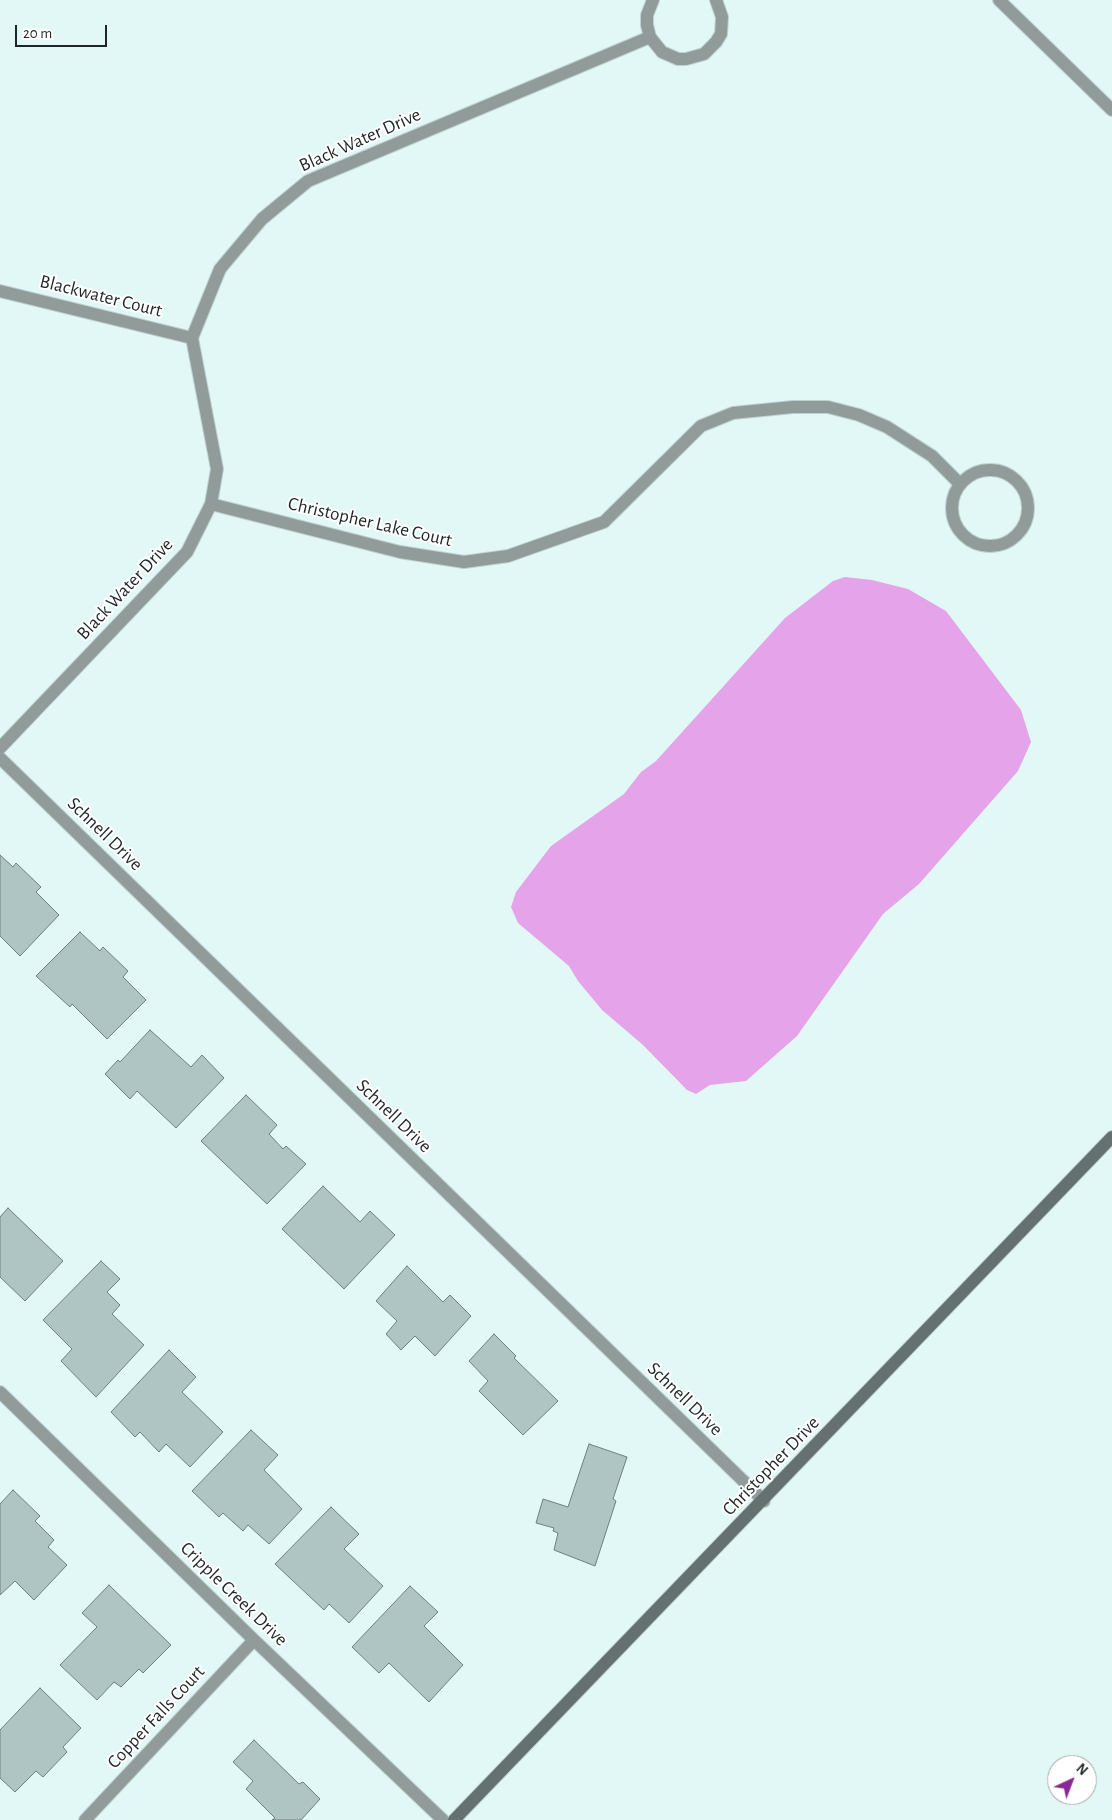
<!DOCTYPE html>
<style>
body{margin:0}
#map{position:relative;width:1112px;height:1820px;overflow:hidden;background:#e1f8f6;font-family:"Alegreya Sans",sans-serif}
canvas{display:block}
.north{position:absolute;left:1047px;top:1755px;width:50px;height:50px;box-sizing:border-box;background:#fff;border:1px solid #a5a9a8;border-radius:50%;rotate:43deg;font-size:14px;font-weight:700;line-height:20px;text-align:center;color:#1e2726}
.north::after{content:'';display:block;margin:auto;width:18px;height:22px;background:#892992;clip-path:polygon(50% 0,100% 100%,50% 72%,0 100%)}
.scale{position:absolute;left:15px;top:25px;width:92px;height:22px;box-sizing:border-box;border:2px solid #1e2726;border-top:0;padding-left:6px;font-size:15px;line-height:18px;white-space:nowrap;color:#1e2726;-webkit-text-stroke:4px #fff;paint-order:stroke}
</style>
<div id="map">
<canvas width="1112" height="1820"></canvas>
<div class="north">N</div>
<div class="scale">20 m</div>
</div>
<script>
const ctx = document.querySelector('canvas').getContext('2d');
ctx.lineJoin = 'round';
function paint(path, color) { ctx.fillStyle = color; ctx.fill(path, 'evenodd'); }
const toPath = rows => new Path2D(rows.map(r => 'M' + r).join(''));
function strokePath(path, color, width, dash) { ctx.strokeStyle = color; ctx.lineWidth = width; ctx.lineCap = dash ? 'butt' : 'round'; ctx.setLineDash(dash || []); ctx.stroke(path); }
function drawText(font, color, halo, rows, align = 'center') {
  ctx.font = font + ' "Alegreya Sans",sans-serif'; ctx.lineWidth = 4; ctx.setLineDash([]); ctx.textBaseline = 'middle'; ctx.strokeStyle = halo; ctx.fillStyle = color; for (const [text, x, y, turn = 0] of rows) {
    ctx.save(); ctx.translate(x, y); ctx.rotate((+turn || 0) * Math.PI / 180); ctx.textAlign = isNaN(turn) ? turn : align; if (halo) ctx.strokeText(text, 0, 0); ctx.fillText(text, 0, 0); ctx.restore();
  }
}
paint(toPath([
 [845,577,872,580,908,589,946,611,1021,710,1031,742,1018,771,919,884,883,914,797,1036,746,1081,710,1085,696,1094,687,1090,643,1045,602,1010,578,981,569,966,518,923,511,907,516,892,551,846,624,794,641,772,656,761,785,618,833,581]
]), '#e5a4ea');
const building = toPath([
 [0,855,13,867,16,863,41,887,36,892,59,915,20,956,0,936,0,855],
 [80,932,100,951,103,947,128,971,123,977,146,1000,107,1039,72,1004,70,1007,36,976,80,932],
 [150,1030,191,1067,202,1055,224,1078,176,1128,137,1091,130,1099,105,1074,118,1060,120,1062,150,1030],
 [246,1095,277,1125,269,1134,283,1149,286,1146,306,1164,267,1204,201,1141,246,1095],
 [323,1186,360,1222,370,1211,395,1235,344,1289,282,1229,323,1186],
 [8,1208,63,1261,25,1301,0,1277,0,1217,8,1208],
 [101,1261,120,1279,107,1292,120,1305,112,1314,144,1345,96,1397,61,1361,72,1349,43,1320,101,1261],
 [407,1266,443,1302,450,1295,471,1316,435,1356,415,1336,401,1350,386,1334,397,1321,376,1301,407,1266],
 [494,1334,516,1356,514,1358,558,1401,523,1435,479,1391,488,1381,469,1361,494,1334],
 [169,1350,196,1377,182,1392,223,1432,190,1467,166,1444,159,1452,140,1432,135,1437,111,1412,169,1350],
 [251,1430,278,1455,264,1470,302,1509,269,1544,248,1525,243,1531,223,1513,219,1517,192,1491,251,1430],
 [589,1444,627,1457,613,1499,616,1501,595,1566,554,1550,558,1533,553,1531,554,1528,536,1523,543,1499,568,1507,589,1444],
 [13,1490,40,1516,35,1521,54,1540,48,1547,67,1565,34,1600,15,1581,0,1595,0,1504,13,1490],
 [331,1507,359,1534,344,1549,383,1586,349,1623,329,1604,324,1610,275,1564,331,1507],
 [109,1585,171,1645,143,1673,139,1669,121,1687,114,1682,97,1700,60,1665,97,1627,82,1613,109,1585],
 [410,1586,438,1612,424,1626,463,1665,429,1702,389,1663,379,1673,352,1647,410,1586],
 [40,1688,81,1728,63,1747,67,1752,43,1777,36,1771,15,1792,0,1778,0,1730,40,1688],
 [254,1740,299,1784,303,1782,320,1799,301,1820,272,1820,275,1818,246,1789,253,1781,233,1762,254,1740]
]);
paint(building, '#afc5c4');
strokePath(building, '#6c807f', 1);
const street = toPath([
 [653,0,647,15,647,25,650,37,662,52,678,59,686,59,704,54,716,42,721,34,722,17,716,0],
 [999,0,1112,110],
 [0,291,192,338],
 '952 508a38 38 0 1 1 76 0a38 38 0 1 1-76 0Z',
 [211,504,400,552,464,562,508,556,604,522,701,426,733,413,793,407,828,407,859,415,887,427,932,456,960,484],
 [0,748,187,552,211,504,217,469,192,338,220,269,262,219,308,181,650,37],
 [0,758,764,1501],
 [0,1392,254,1640,443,1820],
 [85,1820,254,1640]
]);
const secondary = toPath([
 [454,1820,1112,1137]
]);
strokePath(street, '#bed2d1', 14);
strokePath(secondary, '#bed2d1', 14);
strokePath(street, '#919b9a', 12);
strokePath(secondary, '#647170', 12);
drawText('19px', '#1e2726', '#fff', [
 ["Black Water Drive",360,140,-24],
 ["Blackwater Court",101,296,14],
 ["Christopher Lake Court",370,522,13],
 ["Black Water Drive",125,589,-47],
 ["Schnell Drive",105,834,44],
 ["Schnell Drive",394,1116,44],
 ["Schnell Drive",685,1399,44],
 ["Christopher Drive",771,1466,-46],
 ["Cripple Creek Drive",234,1594,44],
 ["Copper Falls Court",156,1717,-47]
]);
</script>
